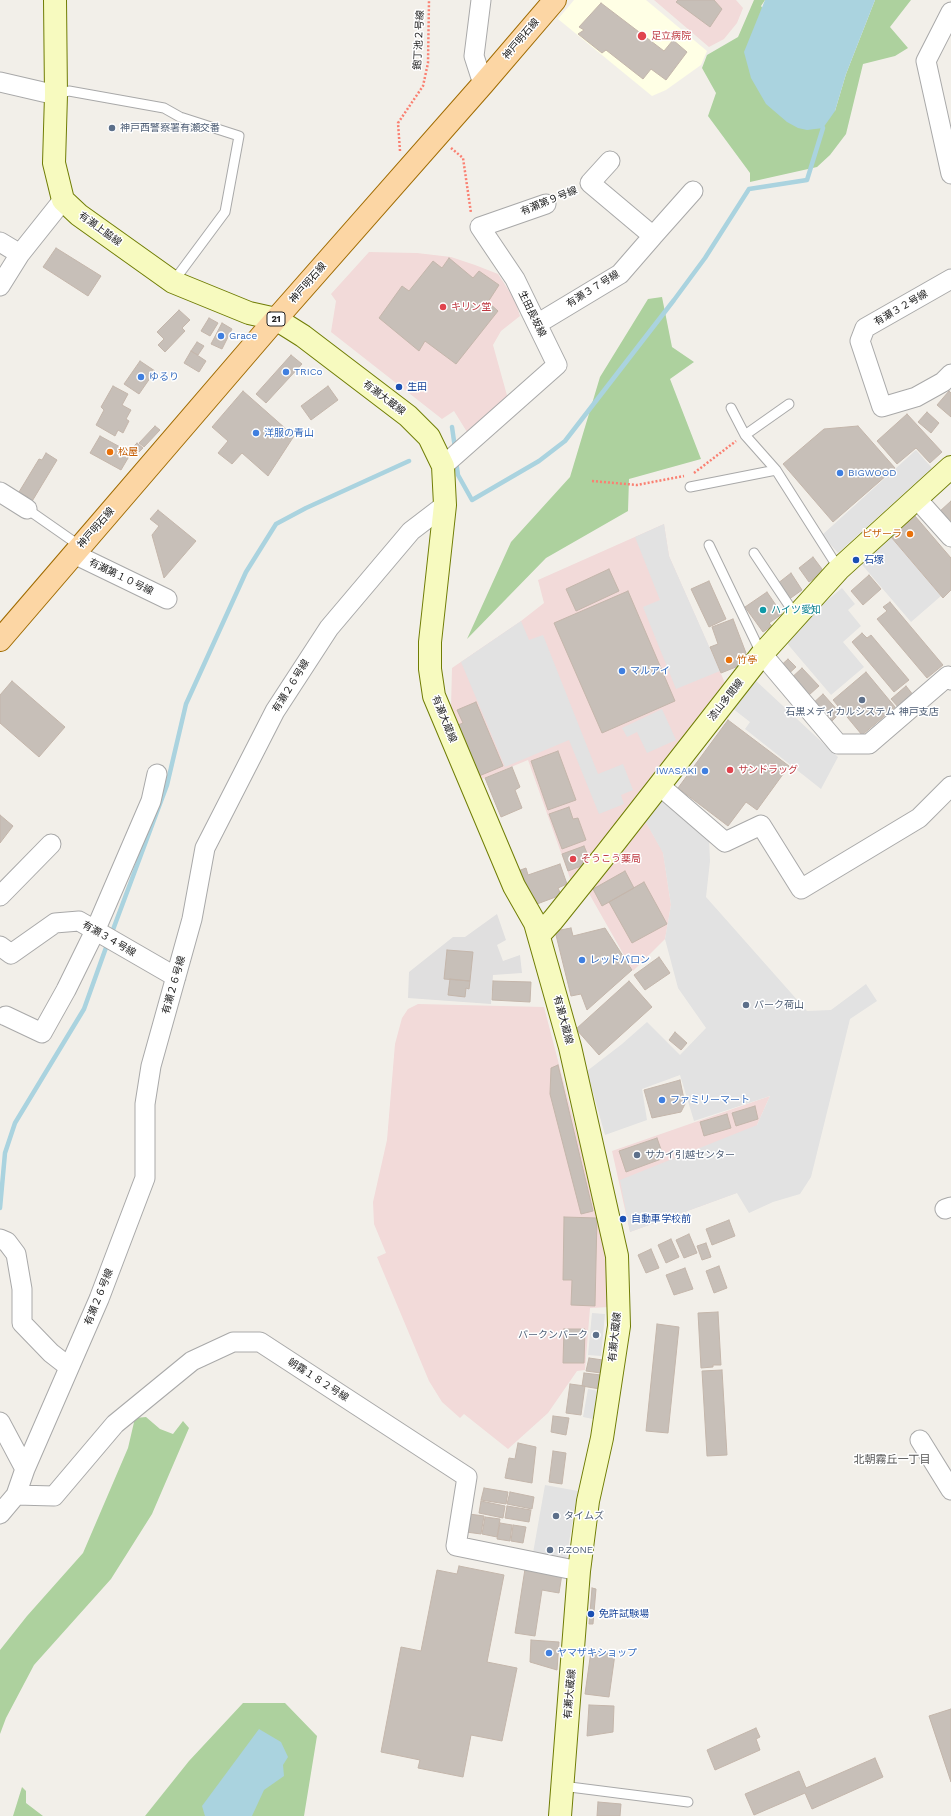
<!DOCTYPE html>
<meta charset="utf-8">
<style>
body{margin:0}
canvas{display:block;background:#f2efe9}
</style>
<canvas width="951" height="1816"></canvas>
<script>
const ctx = document.querySelector('canvas').getContext('2d');
ctx.lineJoin = 'round';
function paint(path, color) { ctx.fillStyle = color; ctx.fill(path, 'evenodd'); }
const toPath = rows => new Path2D(rows.map(r => 'M' + r).join(''));
function strokePath(path, color, width, dash) { ctx.strokeStyle = color; ctx.lineWidth = width; ctx.lineCap = dash ? 'butt' : 'round'; ctx.setLineDash(dash || []); ctx.stroke(path); }
function drawText(font, color, halo, rows, align = 'center') {
  ctx.font = font + ' "Work Sans","Noto Sans JP",sans-serif'; ctx.lineWidth = 3; ctx.setLineDash([]); ctx.textBaseline = 'middle'; ctx.strokeStyle = halo; ctx.fillStyle = color; for (const [text, x, y, turn = 0] of rows) {
    ctx.save(); ctx.translate(x, y); ctx.rotate((+turn || 0) * Math.PI / 180); ctx.textAlign = isNaN(turn) ? turn : align; if (halo) ctx.strokeText(text, 0, 0); ctx.fillText(text, 0, 0); ctx.restore();
  }
}
paint(toPath([
 [497,914,506,940,497,945,503,961,520,955,522,973,493,975,491,1004,408,998,409,972,453,937,465,937]
]), '#e0dfdf');
paint(toPath([
 [654,0,736,0,743,8,737,23,724,39,709,47],
 [369,252,417,253,451,257,475,265,498,274,515,300,520,316,501,331,493,345,508,399,467,432,454,411,442,419,331,332,336,301,331,294],
 [664,524,669,556,725,683,571,881,528,760,477,781,451,708,452,668,521,621,544,603,538,580],
 [643,817,663,852,671,905,665,939,633,971,587,890],
 [418,1004,544,1007,610,1260,609,1307,590,1308,585,1370,577,1371,548,1413,508,1449,464,1414,460,1418,442,1402,429,1381,377,1257,386,1253,374,1224,373,1202,387,1140,395,1044,402,1018,408,1009],
 [770,1096,757,1125,750,1188,630,1232,612,1151]
]), '#f2dad9');
paint(toPath([
 [574,0,646,0,707,51,701,65,666,90,652,96,558,19]
]), '#ffffe5');
paint(toPath([
 [754,0,765,0,761,6,835,111,846,74,875,0,911,0,890,27,908,48,895,56,863,64,846,134,830,155,817,167,750,182,750,173,708,116,716,93,702,68,707,55,738,37],
 [662,297,672,347,694,362,670,379,701,459,629,479,628,511,546,558,467,639,511,542,570,477,600,377,648,299],
 [146,1417,160,1429,173,1434,183,1421,189,1428,152,1514,111,1579,34,1665,6,1718,0,1734,0,1650,27,1616,83,1553,128,1448,135,1418],
 [243,1703,285,1703,317,1736,304,1816,145,1816,189,1761],
 [22,1787,26,1791,26,1803,43,1816,13,1816]
]), '#add19e');
paint(toPath([
 [916,450,932,468,838,553,822,535],
 [664,524,669,556,720,671,676,689,643,607,660,600,635,537],
 [888,534,941,596,911,622,858,560],
 [842,588,855,604,848,610,861,626,843,642,864,667,831,695,785,641,816,610],
 [521,621,529,640,543,635,598,774,623,764,633,790,621,795,624,804,599,814,569,740,505,767,461,662],
 [754,679,838,757,821,789,745,729,750,722,732,708],
 [662,709,676,740,647,753,637,732,627,737,622,728],
 [661,795,709,838,710,861,706,897,807,1011,831,1010,866,984,877,1001,850,1019,811,1177,800,1194,773,1202,749,1213,737,1193,630,1232,620,1180,757,1125,770,1096,694,1121,680,1075,642,1089,647,1120,605,1135,587,1071,622,1044,647,1022,680,1055,706,1028,678,988,665,939,671,905,663,853,643,817],
 [592,1313,605,1314,601,1356,588,1355],
 [588,1389,598,1391,593,1419,583,1417],
 [545,1485,578,1491,566,1559,533,1553]
]), '#e2e2e2');
paint(toPath([
 [765,0,875,0,846,74,835,111,823,128,807,130,798,128,787,122,766,104,751,78,744,52],
 [259,1729,281,1742,288,1757,283,1765,284,1776,264,1790,252,1816,205,1816,202,1806]
]), '#aad3df');
strokePath(toPath([
 [452,427,455,448],
 [456,461,458,475,472,500,539,461,565,441,674,300,705,258,749,189,807,180,823,128,820,123],
 [111,935,167,785,186,704,246,572,276,524,306,508,409,461],
 [0,1208,5,1153,15,1123,84,1009,108,942]
]), '#aad3df', 4.5);
const building = toPath([
 [678,0,714,0,722,9,710,27,676,2,678,0],
 [601,3,664,51,673,40,687,52,666,80,651,69,643,79,606,50,602,53,578,34,584,30,579,27,601,3],
 [56,248,101,276,88,296,43,267,56,248],
 [449,258,473,278,479,271,499,285,488,302,498,311,456,364,425,341,419,351,379,318,402,286,409,291,433,261,442,268,449,258],
 [179,310,190,320,182,328,185,331,165,352,158,345,164,339,157,332,179,310],
 [209,318,218,323,210,336,201,331,209,318],
 [222,323,232,329,222,349,211,344,222,323],
 [197,342,204,346,198,355,191,351,197,342],
 [191,351,206,361,199,372,184,363,191,351],
 [291,355,302,364,266,403,256,394,291,355],
 [140,361,155,371,139,394,124,384,140,361],
 [113,386,128,394,122,405,131,410,126,419,129,421,123,433,118,430,115,436,96,425,104,410,101,407,113,386],
 [328,386,338,400,311,420,301,406,328,386],
 [243,391,294,436,268,476,242,453,232,464,218,453,228,441,212,427,243,391],
 [949,391,951,393,951,417,937,405,949,391],
 [927,412,939,423,931,433,918,422,927,412],
 [907,414,942,452,930,463,916,448,897,464,877,441,907,414],
 [155,426,160,430,144,447,139,443,155,426],
 [858,426,895,468,833,522,783,464,824,429,858,426],
 [100,436,131,453,121,470,90,453,100,436],
 [137,443,143,448,139,452,133,447,137,443],
 [46,453,57,460,31,503,26,500,28,497,19,492,39,459,42,460,46,453],
 [951,501,951,525,939,512,951,501],
 [158,510,196,541,164,578,152,535,159,526,150,519,158,510],
 [915,516,951,558,951,590,943,598,891,537,915,516],
 [813,557,822,569,820,574,809,582,799,568,813,557],
 [609,569,619,591,576,611,566,589,609,569],
 [791,573,802,590,788,600,777,584,791,573],
 [869,575,881,589,863,605,851,591,869,575],
 [709,581,726,619,709,627,691,589,709,581],
 [628,591,675,701,602,733,554,623,628,591],
 [767,592,782,614,769,623,772,626,763,632,745,607,767,592],
 [890,602,943,665,927,678,877,619,887,611,883,607,890,602],
 [733,619,746,653,741,665,721,673,710,647,718,644,712,627,733,619],
 [862,633,867,638,871,635,909,680,894,692,852,642,862,633],
 [788,659,796,667,784,678,777,669,788,659],
 [802,668,819,686,809,695,801,686,788,681,802,668],
 [866,672,895,707,862,735,833,700,866,672],
 [12,681,65,727,39,757,0,723,0,695,12,681],
 [906,686,914,696,899,708,891,699,906,686],
 [823,694,840,713,831,722,810,706,823,694],
 [476,702,503,766,479,776,458,725,463,723,457,710,476,702],
 [728,720,789,766,757,810,746,802,728,826,678,788,728,720],
 [558,751,576,800,548,810,531,761,558,751],
 [512,767,520,787,515,790,522,808,501,817,485,778,512,767],
 [569,807,573,819,578,818,586,840,562,849,549,814,569,807],
 [0,815,13,826,0,843,0,815],
 [584,846,589,858,582,860,584,865,568,871,562,854,584,846],
 [560,864,567,884,558,888,561,895,537,904,534,897,525,900,515,872,526,868,528,875,560,864],
 [625,871,634,888,602,906,593,889,625,871],
 [644,882,667,924,632,943,609,902,644,882],
 [571,928,573,936,605,928,632,970,587,1010,581,994,571,996,555,931,571,928],
 [447,950,473,952,470,981,444,979,447,950],
 [659,957,670,973,645,990,634,975,659,957],
 [450,979,470,981,469,989,466,988,465,997,448,995,450,979],
 [493,981,531,982,530,1002,492,1000,493,981],
 [629,981,652,1007,599,1055,576,1029,629,981],
 [675,1032,687,1043,681,1050,669,1040,675,1032],
 [558,1065,593,1211,581,1214,550,1094,551,1068,558,1065],
 [680,1080,685,1104,681,1112,652,1118,644,1090,680,1080],
 [755,1106,758,1119,736,1126,732,1113,755,1106],
 [727,1114,731,1128,704,1136,700,1122,727,1114],
 [657,1138,664,1158,626,1172,619,1151,657,1138],
 [564,1217,597,1218,595,1306,571,1305,572,1280,563,1280,564,1217],
 [729,1220,735,1236,712,1245,706,1229,729,1220],
 [689,1234,697,1253,684,1258,676,1240,689,1234],
 [671,1239,679,1257,666,1263,658,1245,671,1239],
 [706,1243,711,1257,702,1260,697,1246,706,1243],
 [651,1249,659,1268,646,1273,638,1255,651,1249],
 [719,1266,727,1288,714,1293,706,1271,719,1266],
 [685,1268,693,1289,674,1295,666,1275,685,1268],
 [718,1312,721,1365,713,1365,713,1367,701,1368,698,1313,718,1312],
 [657,1324,679,1327,668,1433,646,1431,657,1324],
 [564,1329,585,1329,584,1363,563,1363,564,1329],
 [589,1358,603,1360,601,1373,586,1371,589,1358],
 [722,1370,727,1455,707,1456,702,1371,722,1370],
 [584,1373,601,1375,600,1389,582,1386,584,1373],
 [570,1384,585,1386,581,1415,566,1413,570,1384],
 [553,1416,569,1418,566,1435,551,1432,553,1416],
 [518,1443,536,1447,532,1483,505,1478,509,1458,515,1459,518,1443],
 [553,1451,566,1453,562,1484,549,1482,553,1451],
 [484,1488,508,1492,506,1504,481,1500,484,1488],
 [510,1492,534,1497,532,1509,507,1504,510,1492],
 [481,1501,505,1506,503,1518,479,1513,481,1501],
 [507,1506,531,1510,529,1522,505,1518,507,1506],
 [469,1514,484,1516,481,1534,466,1532,469,1514],
 [485,1517,500,1519,497,1537,482,1534,485,1517],
 [500,1523,512,1525,510,1541,497,1539,500,1523],
 [513,1525,526,1527,523,1543,511,1541,513,1525],
 [459,1566,504,1575,487,1662,517,1668,502,1741,471,1735,463,1777,418,1768,420,1760,381,1752,401,1647,421,1651,437,1570,457,1574,459,1566],
 [525,1569,562,1574,559,1593,542,1590,535,1636,515,1633,525,1569],
 [592,1588,596,1589,593,1624,589,1624,592,1588],
 [531,1640,559,1642,557,1670,530,1662,531,1640],
 [591,1651,615,1654,609,1697,585,1694,591,1651],
 [589,1705,614,1706,613,1732,587,1736,589,1705],
 [951,1709,951,1782,929,1716,951,1709],
 [756,1728,760,1737,756,1739,760,1750,715,1770,707,1750,756,1728],
 [875,1758,883,1777,812,1809,805,1793,754,1815,745,1794,799,1771,806,1788,875,1758],
 [598,1802,621,1804,620,1816,597,1816,598,1802]
]);
paint(building, '#c7bfb8');
strokePath(building, '#c4b6ab', 1);
const lane = toPath([
 [56,95,69,91,164,108,180,117,239,136,225,212,173,282],
 [731,408,745,435,776,470,839,569],
 [745,435,789,404],
 [690,487,776,470],
 [27,509,80,546],
 [709,545,761,653],
 [754,553,796,616],
 [562,1786,688,1802]
]);
const street = toPath([
 [481,0,474,56,483,84],
 [951,12,926,61,951,174],
 [0,82,56,95],
 [653,236,693,191],
 [0,242,20,254],
 [951,279,865,328,860,341,882,407,916,397,943,382,951,374],
 [0,286,20,254,63,200],
 [537,324,620,274,653,236,590,183,610,161],
 [443,466,557,365,515,279,480,227,546,204],
 [0,492,27,509],
 [917,499,951,537],
 [74,554,167,599],
 [762,654,838,744,869,744,948,676,951,680],
 [660,786,725,842,761,825,801,889,919,818,951,786],
 [0,896,51,844],
 [0,946,11,954,55,923,79,921,176,977],
 [6,1016,42,1033,66,990,95,931,151,801,157,774],
 [945,1209,951,1207],
 [0,1239,7,1242,16,1254,22,1289,22,1323,51,1353,69,1367],
 [0,1422,25,1469],
 [920,1440,951,1490],
 [16,1495,54,1496,115,1424,192,1361,233,1342,260,1342,467,1477,456,1546,579,1571],
 [0,1514,16,1495,25,1469,99,1299,145,1178,145,1104,151,1066,192,919,205,848,275,711,329,628,411,531,445,505]
]);
const secondary = toPath([
 [55,0,56,95,54,163,63,200,79,215,173,282,249,313,276,319,303,336,408,416,429,437,443,466,445,505,430,642,430,669,434,696,514,886,535,923,570,1047,617,1256,619,1326,602,1438,588,1501,579,1571,560,1816],
 [539,935,553,920,605,855,762,654,839,569,951,467]
]);
const primary = toPath([
 [0,640,276,319,483,84,555,0]
]);
strokePath(lane, '#a9a9a9', 11);
strokePath(street, '#a9a9a9', 21);
strokePath(secondary, '#707d05', 24);
strokePath(primary, '#a06b00', 24);
strokePath(toPath([
 [451,148,463,158,471,213],
 [400,151,398,123,423,86,428,63,429,0],
 [561,197,576,190],
 [694,473,736,441],
 [592,481,637,485,684,476]
]), '#fa8072', 2.5, [2, 2]);
strokePath(lane, '#fff', 9);
strokePath(street, '#fff', 19);
strokePath(secondary, '#f7fabf', 22);
strokePath(primary, '#fcd6a4', 22);
for (const [x, y, r, color] of [
 [642,36,5,"#e0444e"],
 [112,128,4,"#5c6f8a"],
 [443,307,4,"#e0444e"],
 [221,336,4,"#3f7fe0"],
 [286,372,4,"#3f7fe0"],
 [141,377,4,"#3f7fe0"],
 [399,387,4,"#1a4fb4"],
 [256,433,4,"#3f7fe0"],
 [110,452,4,"#e8710a"],
 [840,473,4,"#3f7fe0"],
 [910,534,4,"#e8710a"],
 [856,560,4,"#1a4fb4"],
 [763,610,4,"#0f9aa8"],
 [729,660,4,"#e8710a"],
 [622,671,4,"#3f7fe0"],
 [862,700,4,"#5c6f8a"],
 [730,770,4,"#e0444e"],
 [705,771,4,"#3f7fe0"],
 [573,859,4,"#e0444e"],
 [582,960,4,"#3f7fe0"],
 [746,1005,4,"#5c6f8a"],
 [662,1100,4,"#3f7fe0"],
 [637,1155,4,"#5c6f8a"],
 [623,1219,4,"#1a4fb4"],
 [596,1335,4,"#5c6f8a"],
 [556,1516,4,"#5c6f8a"],
 [550,1550,4,"#5c6f8a"],
 [591,1614,4,"#1a4fb4"],
 [549,1653,4,"#3f7fe0"]
]) { const dot = new Path2D(); dot.arc(x, y, r, 0, 2 * Math.PI); ctx.fillStyle = color; ctx.fill(dot); strokePath(dot, '#fff', 1.5); }
for (const [x, y, w] of [
 [276,319,18]
]) { const box = new Path2D(); box.roundRect(x - w / 2, y - 7, w, 14, 3); ctx.fillStyle = '#fff'; ctx.fill(box); strokePath(box, '#222', 1); }
drawText('bold 9px', '#222', null, [
 ["21",276,319]
]);
drawText('10px', '#be3a42', '#fff', [
 ["足立病院",651,36],
 ["キリン堂",451,307],
 ["サンドラッグ",738,770],
 ["そうこう薬局",581,859]
], 'left');
drawText('10px', '#222', '#fff', [
 ["神戸明石線",521,39,-50],
 ["鉋丁池２号線",419,40,-87],
 ["有瀬第９号線",549,201,-22],
 ["有瀬上脇線",100,229,36],
 ["神戸明石線",308,283,-49],
 ["有瀬３７号線",593,289,-32],
 ["有瀬３２号線",901,308,-30],
 ["生田長坂線",532,314,64],
 ["有瀬大蔵線",384,398,37],
 ["神戸明石線",96,528,-49],
 ["有瀬第１０号線",121,577,26],
 ["有瀬２６号線",291,686,-58],
 ["漆山多聞線",726,700,-52],
 ["有瀬大蔵線",444,719,68],
 ["有瀬３４号線",109,939,30],
 ["有瀬２６号線",174,985,-74],
 ["有瀬大蔵線",563,1020,75],
 ["有瀬２６号線",99,1297,-68],
 ["有瀬大蔵線",615,1337,-84],
 ["朝霧１８２号線",318,1380,33],
 ["有瀬大蔵線",570,1694,-85]
]);
drawText('10px', '#4e5e75', '#fff', [
 ["神戸西警察署有瀬交番",120,128],
 ["石黒メディカルシステム 神戸支店",862,712,"center"],
 ["パーク荷山",754,1005],
 ["サカイ引越センター",645,1155],
 ["パークンパーク",588,1335,"right"],
 ["タイムズ",564,1516],
 ["P.ZONE",558,1550]
], 'left');
drawText('10px', '#366cbe', '#fff', [
 ["Grace",229,336],
 ["TRICo",294,372],
 ["ゆるり",149,377],
 ["洋服の青山",264,433],
 ["BIGWOOD",848,473],
 ["マルアイ",630,671],
 ["IWASAKI",697,771,"right"],
 ["レッドバロン",590,960],
 ["ファミリーマート",670,1100],
 ["ヤマザキショップ",557,1653]
], 'left');
drawText('10px', '#164399', '#fff', [
 ["生田",407,387],
 ["石塚",864,560],
 ["自動車学校前",631,1219],
 ["免許試験場",599,1614]
], 'left');
drawText('10px', '#c56008', '#fff', [
 ["松屋",118,452],
 ["ピザーラ",902,534,"right"],
 ["竹亭",737,660]
], 'left');
drawText('10px', '#0d838f', '#fff', [
 ["ハイツ愛知",771,610]
], 'left');
drawText('11px', '#555', '#fff', [
 ["北朝霧丘一丁目",892,1460]
]);
</script>
